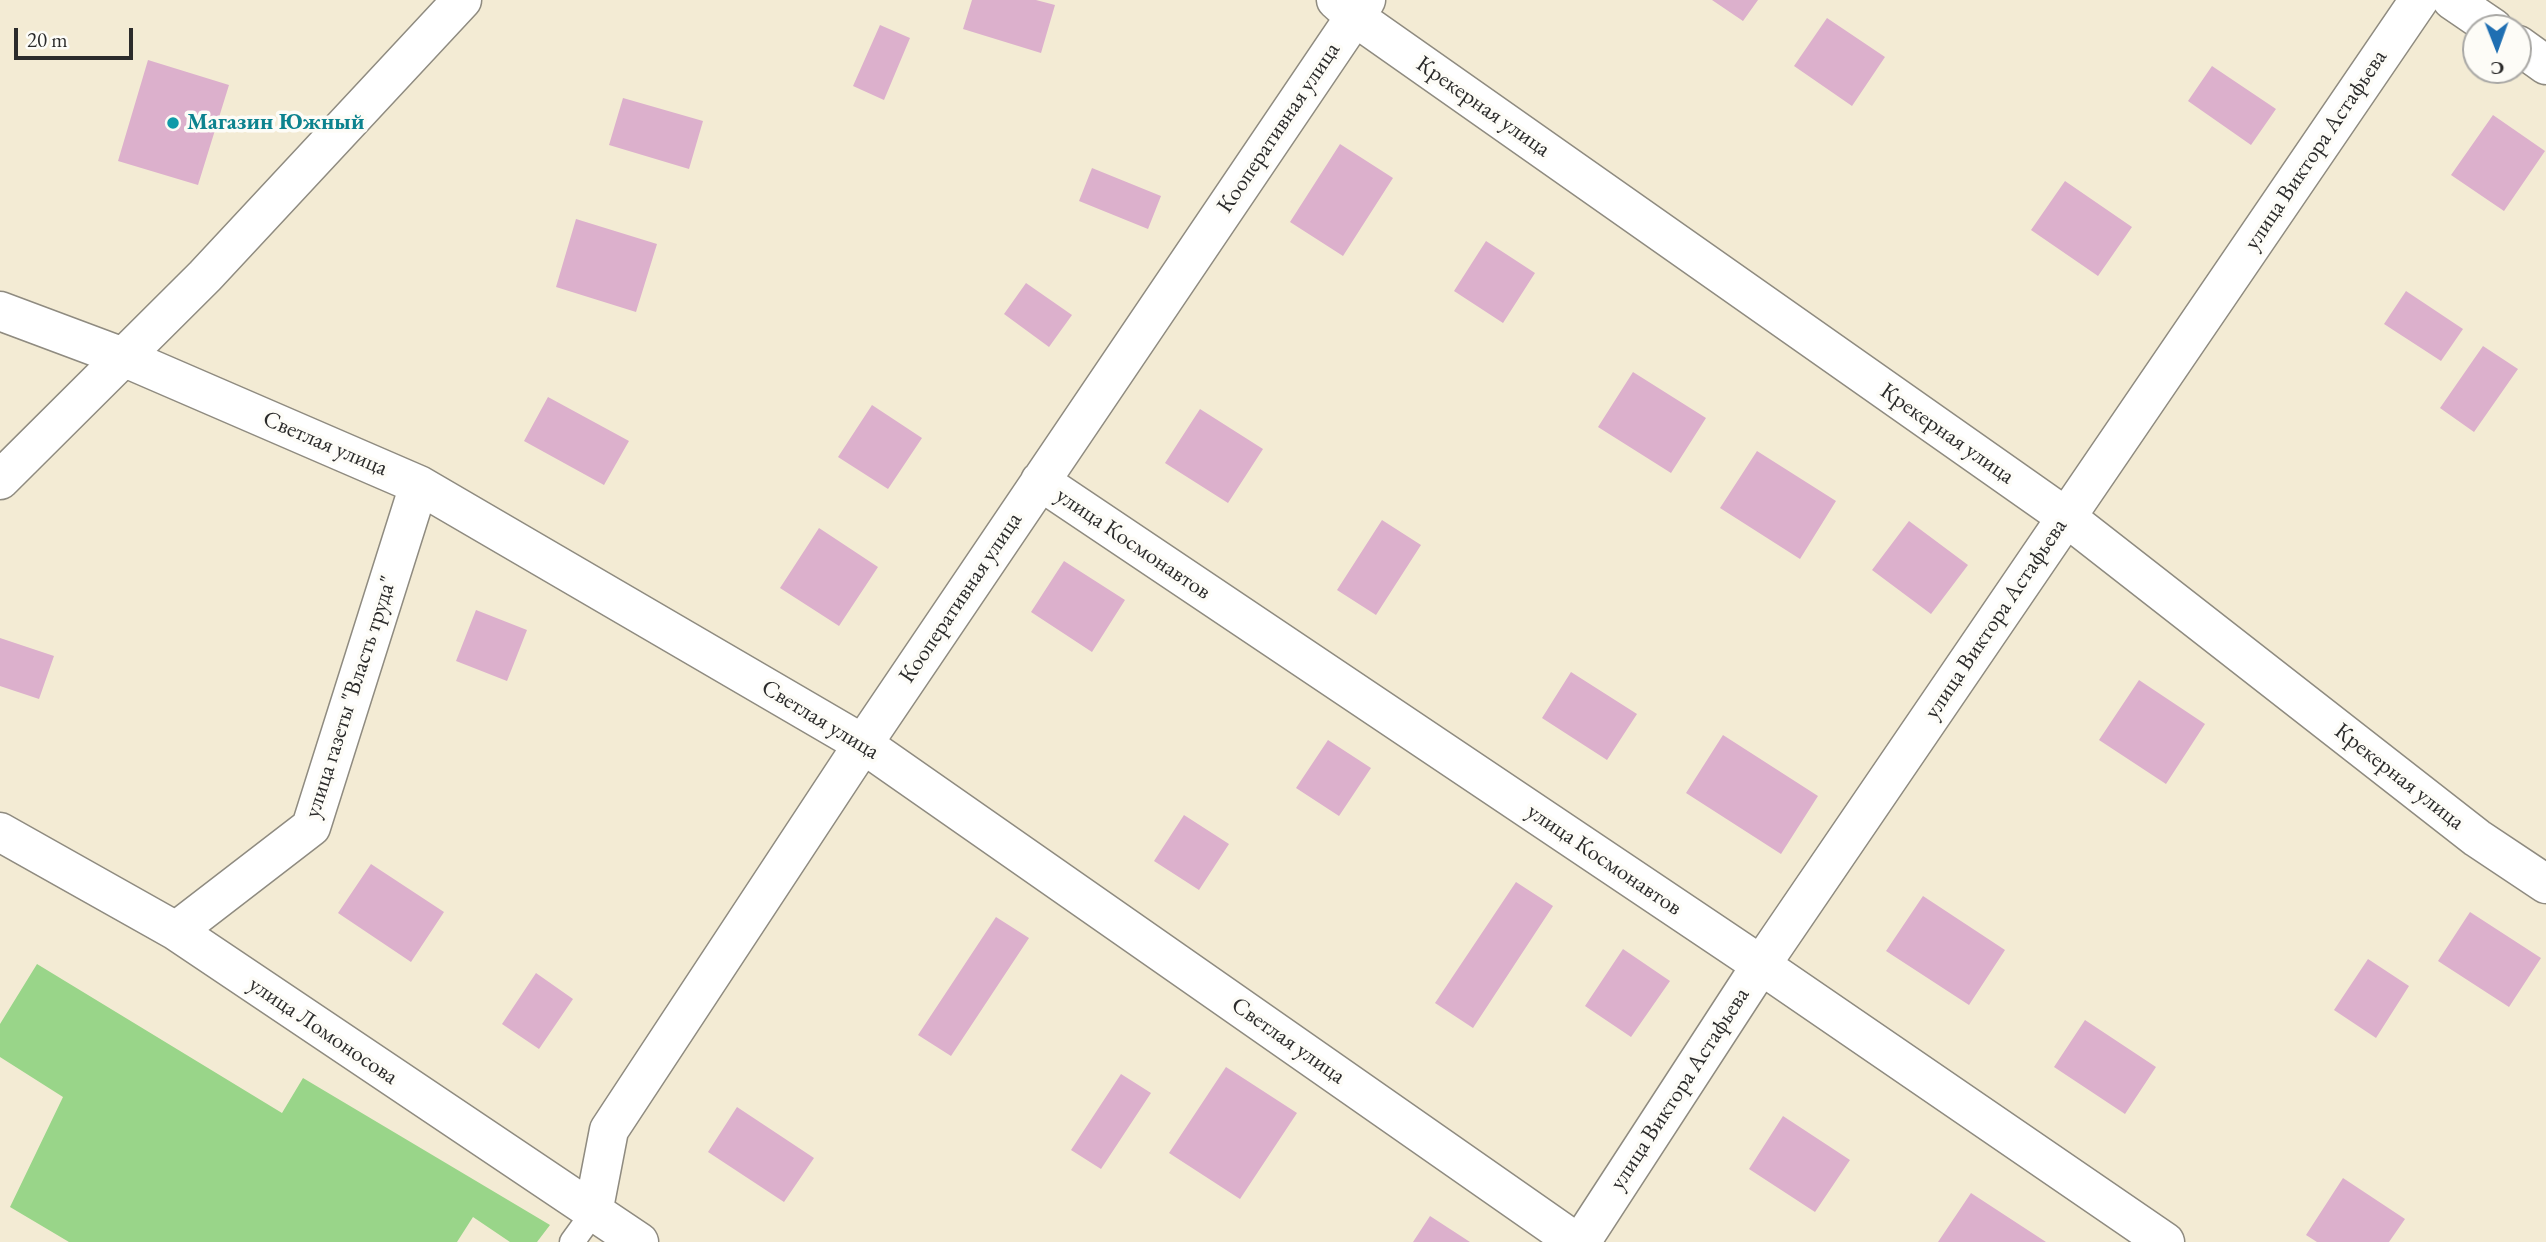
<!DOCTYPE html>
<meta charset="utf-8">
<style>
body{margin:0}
#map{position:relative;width:2546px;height:1242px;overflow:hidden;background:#f3ebd4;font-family:"EB Garamond",serif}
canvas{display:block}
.north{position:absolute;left:2462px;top:14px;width:70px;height:70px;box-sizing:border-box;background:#fdfcf7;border:2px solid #a9a8a5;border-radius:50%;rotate:179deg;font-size:19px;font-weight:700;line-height:28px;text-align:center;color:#2b2b2b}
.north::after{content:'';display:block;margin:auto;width:24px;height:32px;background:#1f6fb2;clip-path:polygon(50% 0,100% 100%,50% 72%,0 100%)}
.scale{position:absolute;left:14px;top:28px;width:119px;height:32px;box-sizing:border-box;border:4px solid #2b2b2b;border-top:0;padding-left:9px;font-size:21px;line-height:24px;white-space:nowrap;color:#2b2b2b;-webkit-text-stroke:5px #fdfcf7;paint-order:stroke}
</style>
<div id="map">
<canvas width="2546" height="1242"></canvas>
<div class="north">С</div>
<div class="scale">20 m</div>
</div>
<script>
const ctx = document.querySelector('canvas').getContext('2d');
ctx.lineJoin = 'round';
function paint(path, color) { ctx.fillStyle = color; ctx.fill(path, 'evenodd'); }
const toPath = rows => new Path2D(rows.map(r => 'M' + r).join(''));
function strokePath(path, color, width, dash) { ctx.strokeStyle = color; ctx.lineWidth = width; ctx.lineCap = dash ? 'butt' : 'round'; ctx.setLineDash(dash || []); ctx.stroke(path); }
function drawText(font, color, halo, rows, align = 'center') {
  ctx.font = font + ' "EB Garamond",serif'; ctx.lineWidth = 7; ctx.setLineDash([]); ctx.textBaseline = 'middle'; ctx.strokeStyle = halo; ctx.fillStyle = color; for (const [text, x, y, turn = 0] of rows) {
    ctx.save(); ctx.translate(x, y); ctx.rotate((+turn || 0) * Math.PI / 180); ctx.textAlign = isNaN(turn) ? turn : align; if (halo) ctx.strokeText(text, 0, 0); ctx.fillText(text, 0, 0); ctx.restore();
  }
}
paint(toPath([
 [37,964,282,1113,303,1078,550,1225,537,1242,510,1242,473,1217,457,1242,69,1242,10,1207,63,1097,0,1057,0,1024]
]), '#99d589');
paint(toPath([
 [972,0,1036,0,1055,5,1041,53,963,29],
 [1712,0,1758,0,1743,21],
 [1827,18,1885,57,1852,106,1794,66],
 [880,25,910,38,884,100,853,86],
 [148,60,229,85,198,185,118,161],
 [2212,66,2276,109,2251,145,2188,101],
 [623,98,703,121,689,169,609,145],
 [2493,115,2545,151,2504,211,2451,175],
 [1340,144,1393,178,1343,256,1290,222],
 [1092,168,1161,196,1148,229,1079,201],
 [2065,181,2132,227,2098,276,2031,230],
 [576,219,657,244,636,312,556,287],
 [1486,241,1535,273,1503,323,1454,291],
 [1026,283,1072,315,1049,347,1004,314],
 [2406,291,2463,329,2441,361,2384,324],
 [2483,346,2518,369,2474,432,2440,408],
 [1633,372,1706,418,1671,473,1598,427],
 [548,397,629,441,604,485,524,441],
 [872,405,922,438,888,489,838,457],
 [1200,409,1263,449,1228,503,1165,463],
 [1757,451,1836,501,1800,559,1720,508],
 [1382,520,1421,545,1376,615,1337,590],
 [1909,521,1968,565,1931,614,1872,570],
 [819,528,878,567,839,626,780,588],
 [1064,561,1125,600,1092,652,1031,612],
 [476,610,527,630,507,681,456,661],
 [0,638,54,656,39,699,0,686],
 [1571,672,1637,714,1607,760,1542,718],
 [2139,680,2205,724,2166,784,2099,740],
 [1723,735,1818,796,1781,854,1686,793],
 [1328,740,1371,768,1339,816,1296,788],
 [1184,815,1229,844,1199,890,1154,861],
 [371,864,444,912,411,962,338,913],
 [1516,882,1553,906,1473,1028,1435,1003],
 [1923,896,2005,950,1969,1005,1886,951],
 [2470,912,2541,958,2509,1007,2438,961],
 [996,917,1029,938,951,1056,918,1035],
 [1623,949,1670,981,1631,1037,1585,1006],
 [2368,959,2409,986,2376,1038,2334,1010],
 [536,973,573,999,539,1049,502,1024],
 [2085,1020,2156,1067,2125,1114,2054,1067],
 [1226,1067,1297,1113,1240,1199,1169,1153],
 [1121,1074,1151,1093,1101,1169,1071,1150],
 [737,1107,814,1158,784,1202,708,1152],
 [1783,1116,1850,1160,1815,1212,1749,1169],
 [2343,1178,2405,1219,2389,1242,2317,1242,2306,1235],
 [1971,1193,2046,1242,1938,1242],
 [1430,1216,1470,1242,1413,1242]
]), '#dcb0cc');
const service = toPath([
 [572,1242,593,1213]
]);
const minor = toPath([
 [1336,0,1355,17,2066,517,2477,838,2546,884],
 [2452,0,2493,28],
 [2518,45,2546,65],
 [0,311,123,357,419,485,863,744,1576,1242],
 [0,480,205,276,462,0],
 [1040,481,1761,965,2165,1242],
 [0,832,176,931,639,1242],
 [176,931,311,827,419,485],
 [593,1213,609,1130,863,744,1366,0],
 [1581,1242,1761,965,2419,0]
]);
strokePath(service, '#8f8b80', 27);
strokePath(minor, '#8f8b80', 41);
strokePath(service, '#fff', 24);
strokePath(minor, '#fff', 38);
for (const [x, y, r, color] of [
 [173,123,7,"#0f9aa8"]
]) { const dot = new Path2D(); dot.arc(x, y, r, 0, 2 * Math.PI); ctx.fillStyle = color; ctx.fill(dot); strokePath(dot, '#fdfcf7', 2.5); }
drawText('23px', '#2b2b2b', '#fdfcf7', [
 ["Крекерная улица",1483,107,35],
 ["Кооперативная улица",1279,128,-56],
 ["улица Виктора Астафьева",2316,150,-56],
 ["Крекерная улица",1947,434,35],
 ["Светлая улица",325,444,23],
 ["улица Космонавтов",1133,544,34],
 ["Кооперативная улица",961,598,-56],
 ["улица Виктора Астафьева",1996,619,-56],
 ["улица газеты \"Власть труда\"",351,697,-72],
 ["Светлая улица",820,720,31],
 ["Крекерная улица",2399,777,38],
 ["улица Космонавтов",1604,860,34],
 ["улица Ломоносова",323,1031,34],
 ["Светлая улица",1288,1041,35],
 ["улица Виктора Астафьева",1680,1089,-57]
]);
drawText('bold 23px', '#0d838f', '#fdfcf7', [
 ["Магазин Южный",187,123]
], 'left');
</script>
